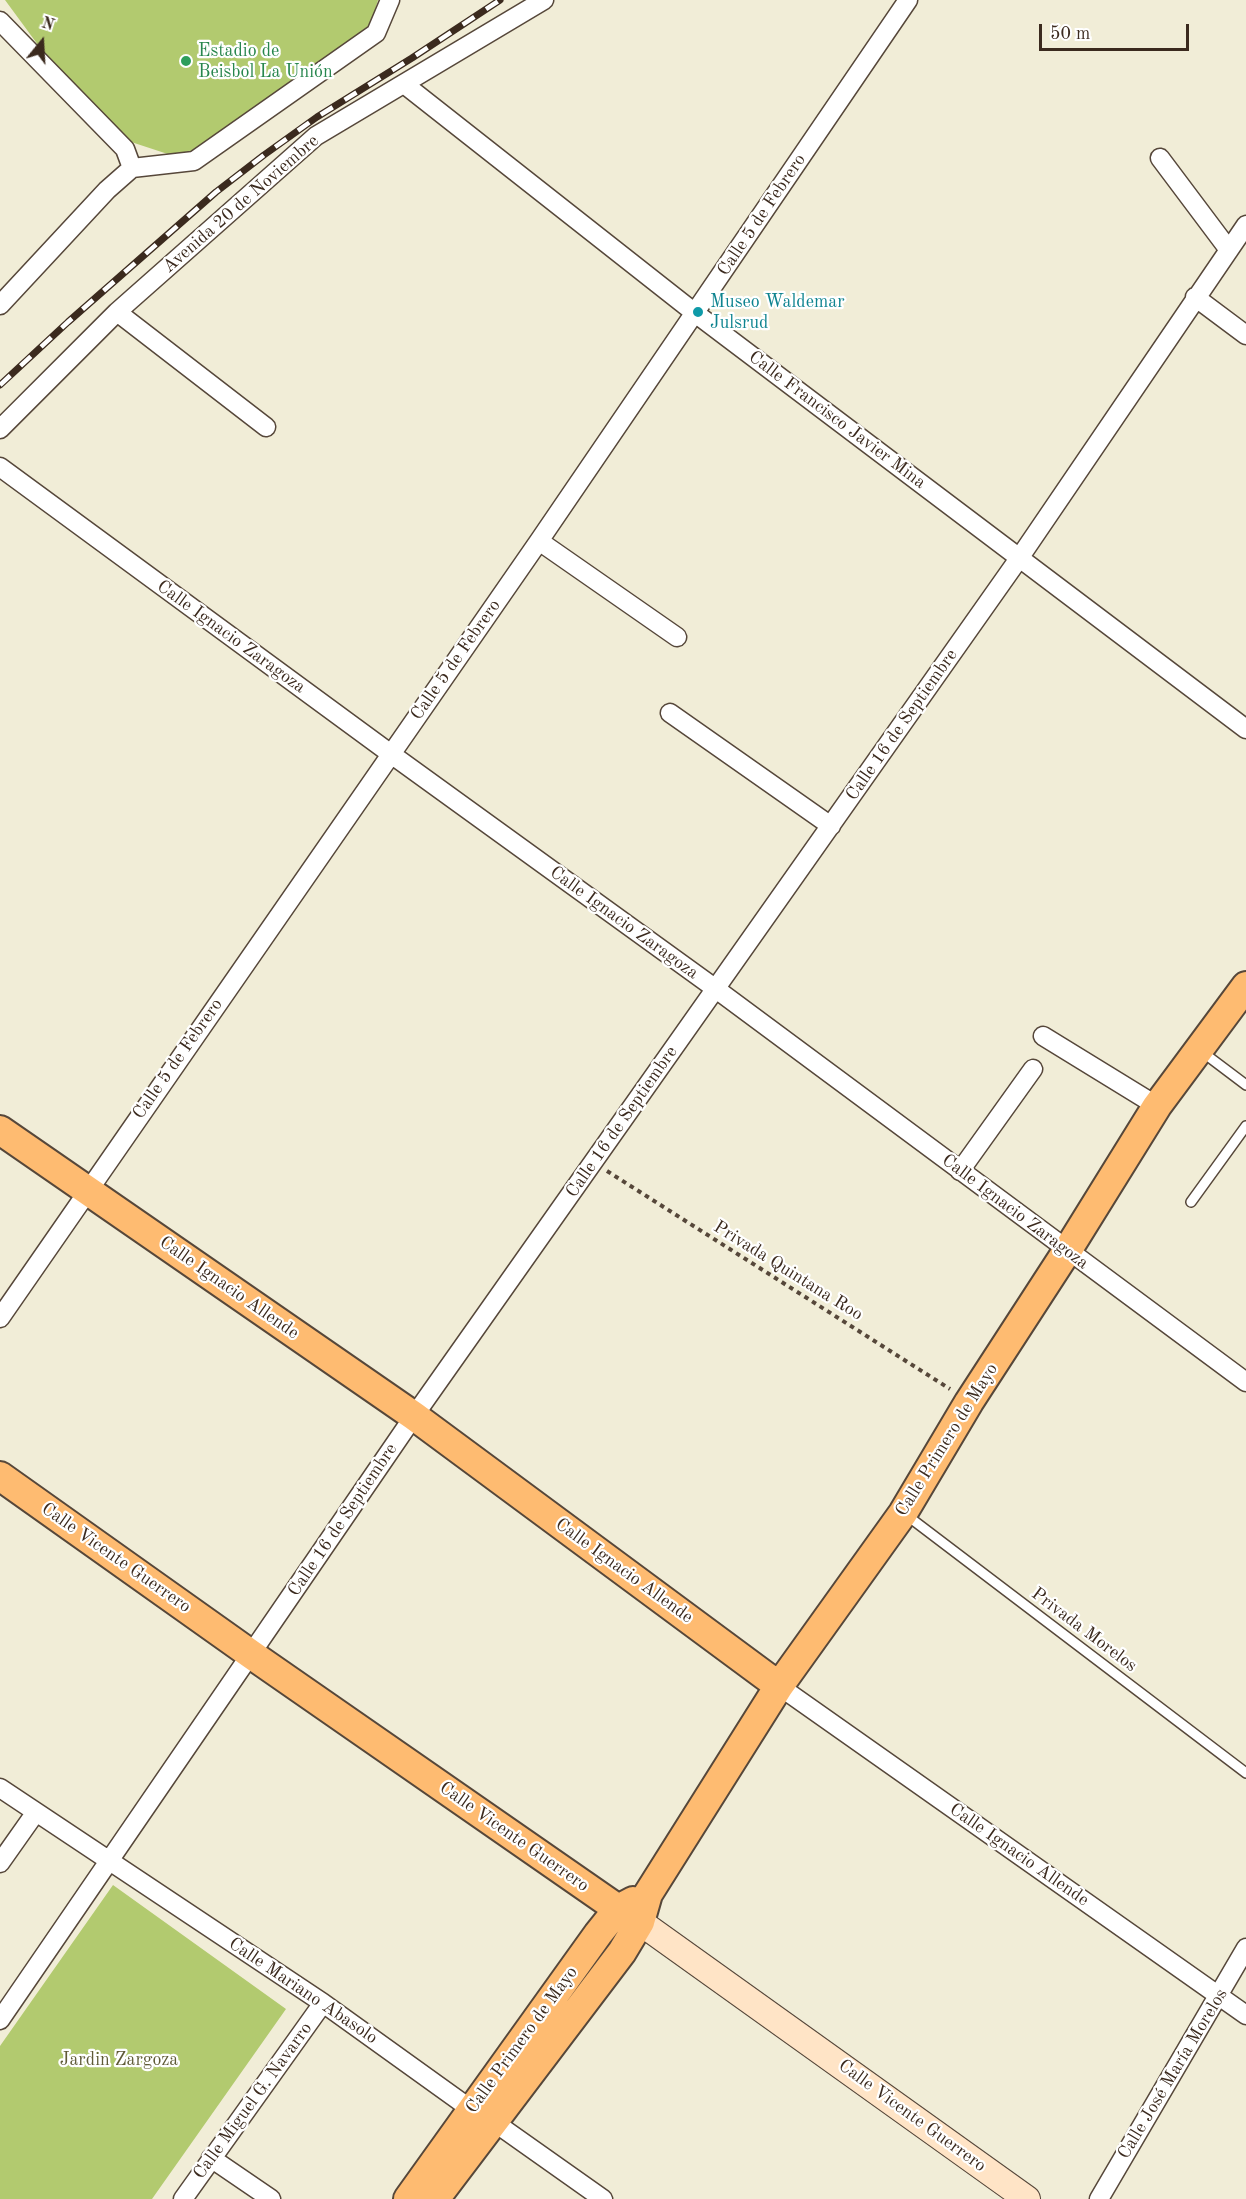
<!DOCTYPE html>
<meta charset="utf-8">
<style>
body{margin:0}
#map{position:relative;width:1246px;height:2199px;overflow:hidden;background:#f1edd7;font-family:"Old Standard TT",serif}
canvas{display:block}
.north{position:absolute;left:12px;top:12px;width:60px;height:60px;-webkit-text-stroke:4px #fff;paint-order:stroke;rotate:18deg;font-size:16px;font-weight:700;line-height:24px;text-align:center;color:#3b2a1e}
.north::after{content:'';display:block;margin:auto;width:21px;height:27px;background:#3b2a1e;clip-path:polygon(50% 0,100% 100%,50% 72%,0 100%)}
.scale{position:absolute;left:1039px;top:24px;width:150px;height:27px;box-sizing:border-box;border:3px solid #3b2a1e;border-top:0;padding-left:8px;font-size:18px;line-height:21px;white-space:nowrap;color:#3b2a1e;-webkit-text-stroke:4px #fff;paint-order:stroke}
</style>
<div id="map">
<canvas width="1246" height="2199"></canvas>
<div class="north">N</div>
<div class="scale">50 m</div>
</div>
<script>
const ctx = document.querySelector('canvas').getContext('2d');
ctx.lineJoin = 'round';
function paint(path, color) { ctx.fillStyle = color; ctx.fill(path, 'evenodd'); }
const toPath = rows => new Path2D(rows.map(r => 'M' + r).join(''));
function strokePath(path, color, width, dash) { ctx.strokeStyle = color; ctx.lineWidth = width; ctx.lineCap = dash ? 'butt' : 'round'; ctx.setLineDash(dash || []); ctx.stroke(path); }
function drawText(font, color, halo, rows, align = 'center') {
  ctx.font = font + ' "Old Standard TT",serif'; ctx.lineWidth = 4.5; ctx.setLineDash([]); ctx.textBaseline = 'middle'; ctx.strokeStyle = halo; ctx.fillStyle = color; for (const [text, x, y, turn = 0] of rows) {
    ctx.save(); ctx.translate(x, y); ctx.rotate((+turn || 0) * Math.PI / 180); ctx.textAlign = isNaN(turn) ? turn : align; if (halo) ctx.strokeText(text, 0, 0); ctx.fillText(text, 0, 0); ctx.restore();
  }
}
paint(toPath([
 [5,0,378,0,371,24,256,111,183,159,122,139,77,98],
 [113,1885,286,2009,152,2199,0,2199,0,2046]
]), '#b2ca6f');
const lane = toPath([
 [1201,1051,1246,1085],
 [1191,1202,1246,1126],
 [905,1514,1246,1773]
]);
const street = toPath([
 [0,21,125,149,132,168],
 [404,84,695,313,1246,729],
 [1160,158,1229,250],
 [1195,297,1246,335],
 [0,305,107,190,132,168,194,161,376,33,390,0],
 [117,312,266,427],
 [0,429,117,312,316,136,544,0],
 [0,467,391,754,716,989,1246,1382],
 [539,541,677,637],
 [670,713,831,826],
 [1043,1036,1157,1106],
 [960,1171,1033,1069],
 [0,1318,539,541,908,0],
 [779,1686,1246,2015],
 [0,1788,323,2003,472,2110,494,2122,603,2199],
 [0,1863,36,1812],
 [0,2020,414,1416,1020,557,1246,225],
 [211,2158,271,2199],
 [183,2199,323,2003],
 [1099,2199,1246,1948]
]);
const secondary = toPath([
 [640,1922,1027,2199]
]);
const primary = toPath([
 [0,1130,414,1416,779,1686],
 [0,1476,252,1655,618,1909,640,1922],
 [408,2199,598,1934,618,1909,633,1901],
 [435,2199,622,1952,640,1922,648,1894,779,1686,903,1513,969,1402,1067,1251,1157,1106,1246,986]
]);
strokePath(lane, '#56473a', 12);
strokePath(street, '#56473a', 21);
strokePath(secondary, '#56473a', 28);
strokePath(primary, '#56473a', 32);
strokePath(toPath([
 [607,1171,950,1389]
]), '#56473a', 4, [4.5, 4.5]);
strokePath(lane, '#fff', 9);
strokePath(street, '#fff', 18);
strokePath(secondary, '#ffe4c6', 26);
strokePath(primary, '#febb71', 28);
const rail = toPath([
 [0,385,68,322,216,192,264,155,317,117,412,58,500,0]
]);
strokePath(rail, '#3b2a1e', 7);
strokePath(rail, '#fff', 4.5, [14]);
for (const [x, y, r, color] of [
 [186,61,6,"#2e9e5b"],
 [698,312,6,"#0f9aa8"]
]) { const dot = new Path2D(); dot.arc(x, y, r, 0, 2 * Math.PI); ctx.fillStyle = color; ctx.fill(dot); strokePath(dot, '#fff', 2); }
drawText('18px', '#27864d', '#fff', [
 ["Estadio de",198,51],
 ["Beisbol La Unión",198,72]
], 'left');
drawText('18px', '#3b2a1e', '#fff', [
 ["Avenida 20 de Noviembre",241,204,-41],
 ["Calle 5 de Febrero",762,215,-56],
 ["Calle Francisco Javier Mina",837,420,37],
 ["Calle Ignacio Zaragoza",231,637,36],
 ["Calle 5 de Febrero",456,660,-55],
 ["Calle 16 de Septiembre",902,725,-55],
 ["Calle Ignacio Zaragoza",624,923,36],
 ["Calle 5 de Febrero",178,1059,-55],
 ["Calle 16 de Septiembre",622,1122,-55],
 ["Calle Ignacio Zaragoza",1015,1212,37],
 ["Privada Quintana Roo",788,1271,32],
 ["Calle Ignacio Allende",229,1288,35],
 ["Calle Primero de Mayo",947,1440,-58],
 ["Calle 16 de Septiembre",343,1520,-56],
 ["Calle Vicente Guerrero",116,1558,35],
 ["Calle Ignacio Allende",624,1571,36],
 ["Privada Morelos",1084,1630,37],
 ["Calle Vicente Guerrero",514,1837,35],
 ["Calle Ignacio Allende",1019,1855,35],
 ["Calle Mariano Abasolo",303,1991,34],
 ["Calle Primero de Mayo",522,2040,-54],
 ["Calle José María Morelos",1173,2074,-59],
 ["Calle Miguel G. Navarro",253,2101,-54],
 ["Calle Vicente Guerrero",912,2116,36]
]);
drawText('18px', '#0d838f', '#fff', [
 ["Museo Waldemar",710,302],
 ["Julsrud",710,323]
], 'left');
drawText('18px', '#5f5a36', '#fff', [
 ["Jardin Zargoza",119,2060]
]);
</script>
